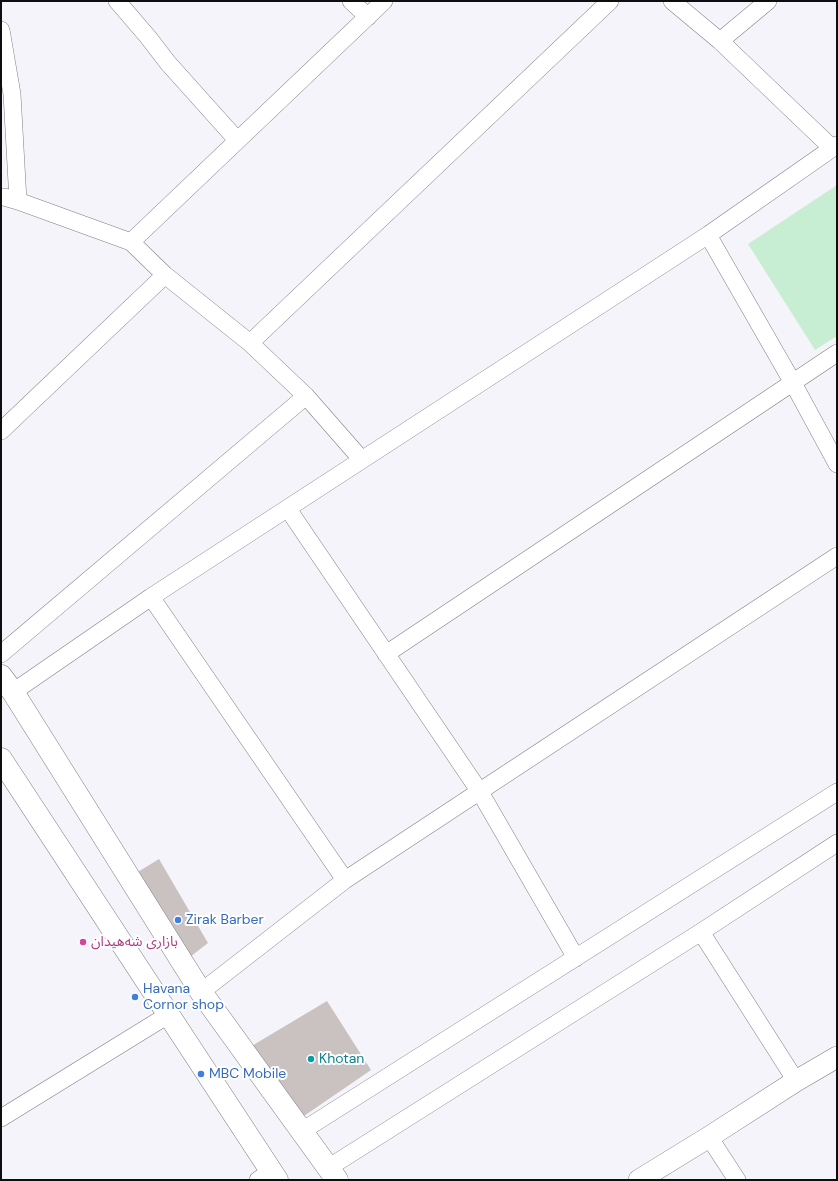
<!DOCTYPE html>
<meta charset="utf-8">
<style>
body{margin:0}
#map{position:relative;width:838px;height:1181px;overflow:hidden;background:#f5f4fa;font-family:"DM Sans",sans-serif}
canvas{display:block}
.frame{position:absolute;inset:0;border:2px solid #0e0e10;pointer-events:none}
</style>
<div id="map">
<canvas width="838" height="1181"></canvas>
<div class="frame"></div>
</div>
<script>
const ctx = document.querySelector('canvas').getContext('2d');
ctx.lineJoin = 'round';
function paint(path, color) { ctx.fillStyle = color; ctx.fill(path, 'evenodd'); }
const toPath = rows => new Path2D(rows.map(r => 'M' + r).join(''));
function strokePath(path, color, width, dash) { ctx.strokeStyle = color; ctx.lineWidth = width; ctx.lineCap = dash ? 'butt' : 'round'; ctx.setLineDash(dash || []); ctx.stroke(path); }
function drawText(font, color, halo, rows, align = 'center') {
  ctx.font = font + ' "DM Sans","Noto Sans Arabic",sans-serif'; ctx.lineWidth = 4; ctx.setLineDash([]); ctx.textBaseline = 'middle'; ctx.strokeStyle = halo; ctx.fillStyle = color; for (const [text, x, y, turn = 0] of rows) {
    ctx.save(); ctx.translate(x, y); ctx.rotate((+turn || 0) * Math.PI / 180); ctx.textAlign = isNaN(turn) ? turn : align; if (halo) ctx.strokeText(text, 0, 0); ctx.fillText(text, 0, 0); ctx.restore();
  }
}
paint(toPath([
 [837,185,837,336,815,350,748,244]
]), '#c7eed2');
paint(toPath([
 [159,859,208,943,186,960,133,875],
 [327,1001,371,1070,301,1118,250,1047]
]), '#c9c2c1');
const minor = toPath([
 [117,1,148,37,168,63,237,140],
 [351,1,368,17],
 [672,1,720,41,832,148],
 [1,30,12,94,18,201],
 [720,41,768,1],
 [1,197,4,197,18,201,131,242,165,275,250,343,306,396,362,460],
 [708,235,793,383,837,464],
 [131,242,384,1],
 [250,343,610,1],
 [1,431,165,275],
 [288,509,480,792,576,958],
 [151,597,345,880],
 [1,654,306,396],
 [386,654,837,353],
 [13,692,151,597,708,235,837,145],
 [701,932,796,1081],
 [201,992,345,880,837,556],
 [1,1118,168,1015],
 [302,1131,837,792],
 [709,1137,737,1180],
 [328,1168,701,932,837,843],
 [258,1180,271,1172]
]);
const tertiary = toPath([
 [639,1180,709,1137,796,1081,837,1057]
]);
const secondary = toPath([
 [1,676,13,692,201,992,337,1180],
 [1,759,277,1180]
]);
strokePath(minor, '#7f7e84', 18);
strokePath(tertiary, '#7f7e84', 22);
strokePath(secondary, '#7f7e84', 23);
strokePath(minor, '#fff', 17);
strokePath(tertiary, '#fff', 21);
strokePath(secondary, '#fff', 22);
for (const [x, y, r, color] of [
 [178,920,4,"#3f7fe0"],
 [83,942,4,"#d1479c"],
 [135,997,4,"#3f7fe0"],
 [311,1059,4,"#0f9aa8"],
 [201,1074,4,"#3f7fe0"]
]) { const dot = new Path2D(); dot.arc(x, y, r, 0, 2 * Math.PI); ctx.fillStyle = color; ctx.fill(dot); strokePath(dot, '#fff', 1.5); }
drawText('14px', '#366cbe', '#fff', [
 ["Zirak Barber",186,920],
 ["Havana",143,989],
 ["Cornor shop",143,1005],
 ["MBC Mobile",209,1074]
], 'left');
drawText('14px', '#b23c85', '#fff', [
 ["بازاری شەهیدان",91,942]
], 'left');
drawText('14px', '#0d838f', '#fff', [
 ["Khotan",319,1059]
], 'left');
</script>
